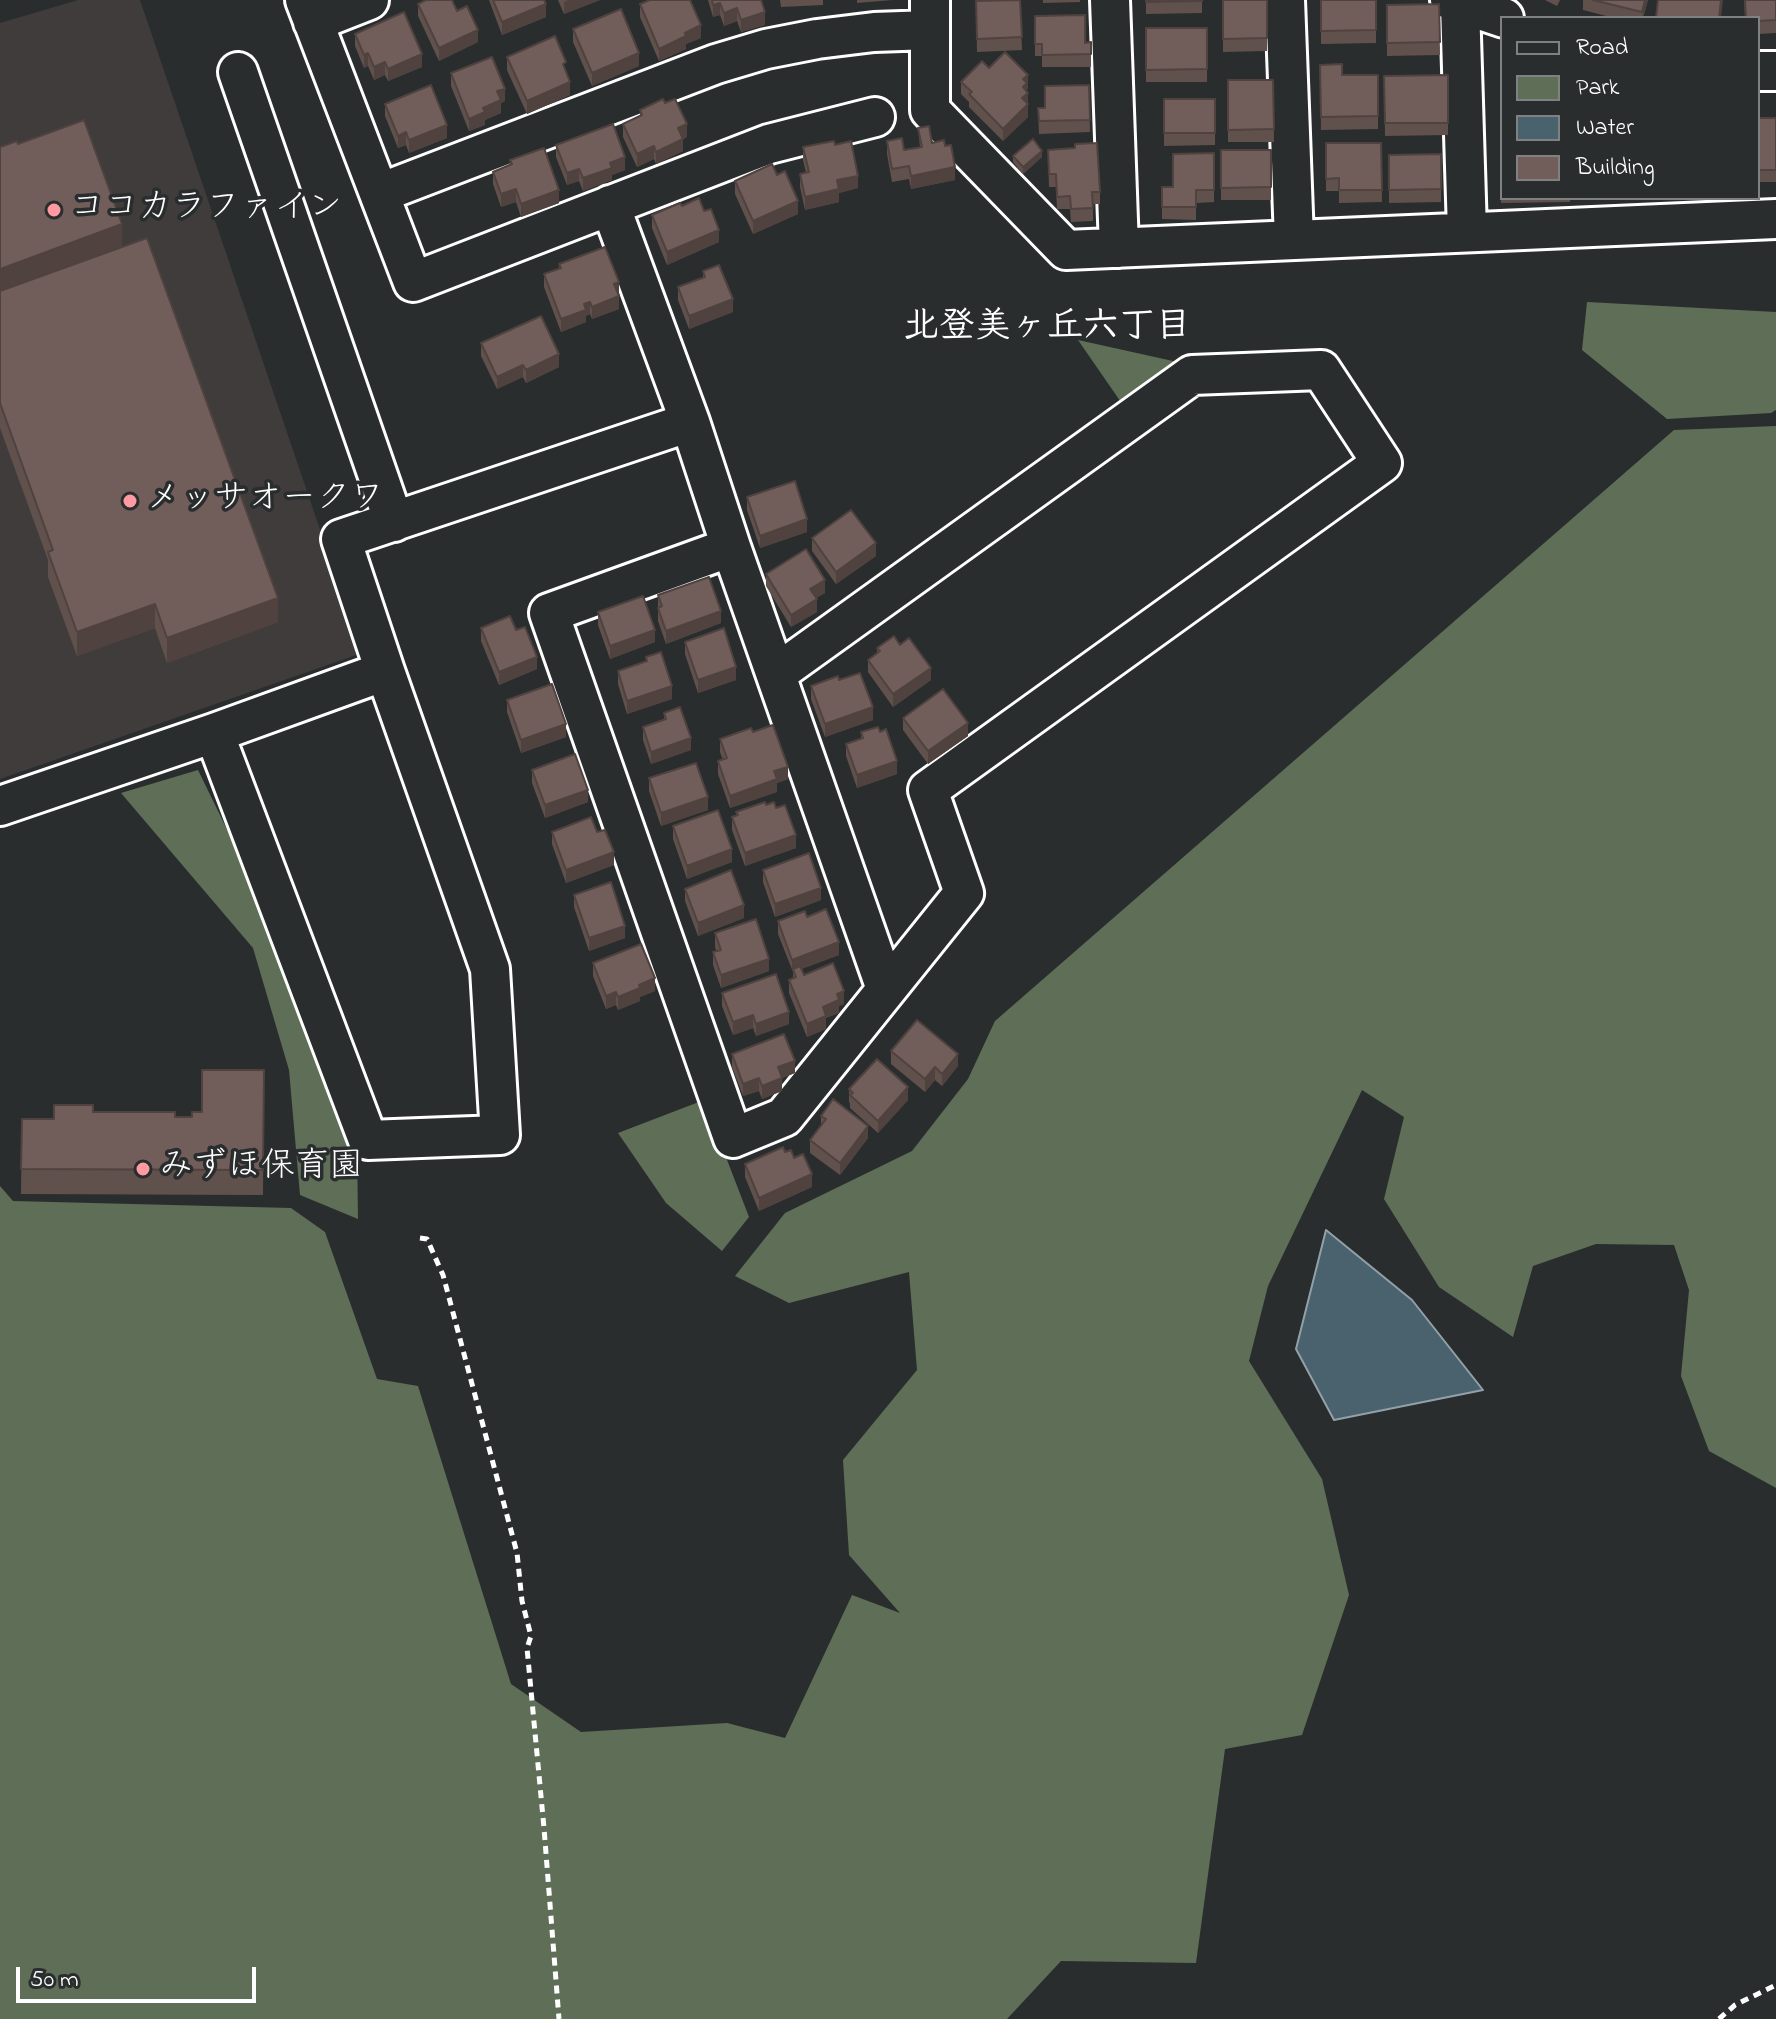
<!DOCTYPE html>
<meta charset="utf-8">
<style>
body{margin:0}
#map{position:relative;width:1776px;height:2019px;overflow:hidden;background:#2a2d2e;font-family:"Indie Flower",sans-serif}
canvas{display:block}
.legend{position:absolute;left:1500px;top:16px;width:260px;height:184px;box-sizing:border-box;background:#2a2d2e;border:2px solid #7f8182;margin:0;padding:10px 14px;list-style:none;font-size:24px;color:#fff}
.legend li{display:flex;align-items:center;gap:16px;height:40px}
.legend b{width:40px;border:2px solid #7f8182}
.scale{position:absolute;left:16px;top:1967px;width:240px;height:36px;box-sizing:border-box;border:4px solid #fff;border-top:0;padding-left:10px;font-size:24px;line-height:28px;white-space:nowrap;color:#fff;-webkit-text-stroke:6px #2a2d2e;paint-order:stroke}
</style>
<div id="map">
<canvas width="1776" height="2019"></canvas>
<ul class="legend">
<li><b style="height:10px;background:#2a2d2e"></b>Road</li>
<li><b style="height:22px;background:#5f6e57"></b>Park</li>
<li><b style="height:22px;background:#4a626e"></b>Water</li>
<li><b style="height:22px;background:#715e5a"></b>Building</li>
</ul>
<div class="scale">50 m</div>
</div>
<script>
const ctx = document.querySelector('canvas').getContext('2d');
ctx.lineJoin = 'round';
function paint(path, color) { ctx.fillStyle = color; ctx.fill(path, 'evenodd'); }
const toPath = rows => new Path2D(rows.map(r => 'M' + r).join(''));
function strokePath(path, color, width, dash) { ctx.strokeStyle = color; ctx.lineWidth = width; ctx.lineCap = dash ? 'butt' : 'round'; ctx.setLineDash(dash || []); ctx.stroke(path); }
function drawText(font, color, halo, rows, align = 'center') {
  ctx.font = font + ' "Indie Flower","Klee One",sans-serif'; ctx.lineWidth = 7; ctx.setLineDash([]); ctx.textBaseline = 'middle'; ctx.strokeStyle = halo; ctx.fillStyle = color; for (const [text, x, y, turn = 0] of rows) {
    ctx.save(); ctx.translate(x, y); ctx.rotate((+turn || 0) * Math.PI / 180); ctx.textAlign = isNaN(turn) ? turn : align; if (halo) ctx.strokeText(text, 0, 0); ctx.fillText(text, 0, 0); ctx.restore();
  }
}
paint(toPath([
 [78,0,140,0,362,653,0,779,0,23]
]), '#3f3c3b');
paint(toPath([
 [1587,302,1776,312,1776,410,1771,413,1667,419,1582,350],
 [1078,340,1191,365,1125,408],
 [1776,426,1776,1488,1709,1451,1681,1376,1689,1290,1674,1245,1596,1244,1533,1266,1513,1337,1439,1287,1384,1199,1404,1117,1362,1090,1268,1286,1249,1361,1322,1479,1349,1595,1302,1735,1225,1749,1196,1963,1061,1961,1007,2019,0,2019,0,1186,13,1201,291,1208,325,1232,377,1379,418,1386,511,1684,581,1732,727,1723,785,1738,852,1595,900,1613,849,1555,843,1460,917,1370,909,1272,789,1303,735,1276,785,1213,912,1151,968,1079,995,1021,1674,430],
 [198,770,281,940,357,1150,358,1219,300,1195,289,1070,253,948,121,793],
 [704,1100,749,1217,722,1251,666,1203,618,1133]
]), '#5f6e57');
const water = toPath([
 [1326,1230,1412,1300,1483,1390,1334,1420,1296,1349,1326,1230]
]);
paint(water, '#4a626e');
strokePath(water, '#92a1a8', 2);
const minor = toPath([
 [305,0,413,282,769,144,875,117],
 [1110,0,1119,248],
 [1285,0,1294,240],
 [1450,0,1504,18],
 [1460,4,1467,232],
 [313,22,369,0],
 [930,30,930,110,1066,250,1776,219],
 [1758,71,1776,71],
 [238,72,394,522],
 [380,193,716,64,766,49,817,39,874,32,930,30,930,0],
 [610,205,690,422,731,547,886,989],
 [731,547,549,613,733,1138,784,1117,964,893,928,790,1382,463,1321,370,1192,375,776,674],
 [214,733,368,1140,500,1135,490,969,385,671,341,539,690,422],
 [0,806,214,733,385,671]
]);
strokePath(minor, '#fff', 44);
strokePath(toPath([
 [420,1238,427,1239,443,1275,517,1553,522,1601,531,1636,527,1648,544,1828,559,2019],
 [1719,2019,1735,2005,1776,1985]
]), '#fff', 5, [8, 6]);
strokePath(minor, '#2a2d2e', 38);
paint(toPath([
 [489,0,493,0,546,17,502,35],
 [558,0,600,0,564,14],
 [708,0,761,0,765,25,741,32,737,21,724,26,720,15,713,17],
 [780,0,823,0,823,5,781,7],
 [857,0,893,0,857,3],
 [1020,0,1022,50,977,52,976,1],
 [1043,0,1080,0,1080,2,1043,3],
 [1146,0,1202,0,1202,13,1146,14],
 [1223,0,1267,0,1267,51,1223,52],
 [1321,0,1376,0,1376,43,1321,44],
 [1545,0,1560,0,1557,6],
 [1583,0,1648,0,1643,18,1614,18,1583,10],
 [1744,0,1776,0,1776,33,1758,34,1758,18,1745,18],
 [418,4,457,11,478,42,439,61,418,16],
 [640,4,701,38,686,44,686,49,659,61,640,17],
 [1439,4,1440,55,1387,56,1387,5],
 [1035,16,1085,43,1091,42,1091,67,1042,67,1042,56,1035,56],
 [1146,28,1207,28,1207,82,1146,82],
 [573,29,639,66,592,86,573,42],
 [355,34,422,67,388,81,385,75,374,80,368,66,364,68,355,46],
 [507,57,566,73,570,95,527,114,507,70],
 [1320,65,1342,75,1378,75,1378,129,1321,130],
 [989,68,1028,88,1027,89,1028,117,1003,141,969,107,969,102,961,94,961,82],
 [451,73,505,101,501,103,501,113,485,120,485,125,469,131,451,86],
 [1448,75,1448,135,1385,136,1384,76],
 [1228,80,1273,80,1274,142,1228,142],
 [1089,85,1090,132,1039,134,1038,108,1045,108],
 [1164,99,1215,99,1215,145,1164,146],
 [665,103,687,137,683,139,683,151,656,164,654,159,637,167,623,137,623,124,640,116,640,110],
 [385,104,447,138,409,153,406,145,398,148,385,116],
 [1758,118,1776,118,1776,182,1758,182],
 [918,128,932,143,955,180,911,189,909,179,892,182,887,154,887,141,904,150,920,147],
 [1501,132,1502,198,1570,198,1570,202,1501,203],
 [1326,143,1381,143,1382,202,1339,203,1339,191,1326,191],
 [18,144,122,247,278,622,167,663,155,628,77,656,48,577,48,560,0,428,0,147],
 [556,145,625,170,612,175,612,180,583,191,579,181,567,185,556,157],
 [835,145,858,188,839,193,839,202,805,210,800,187,800,174,806,173,803,160,803,147],
 [1048,150,1100,192,1100,204,1093,204,1093,221,1071,222,1070,209,1057,209,1056,187,1049,187],
 [1221,150,1271,150,1271,200,1221,200],
 [1214,153,1214,202,1196,203,1196,220,1162,219,1162,187,1173,187],
 [1441,154,1441,202,1389,203,1389,155],
 [1013,156,1042,157,1023,174,1013,162],
 [510,160,559,203,521,217,516,202,501,207,493,184,493,172,510,165],
 [735,181,798,214,753,234,735,194],
 [682,206,719,242,667,265,652,228,652,215],
 [559,264,619,294,619,309,592,319,590,314,586,316,586,322,561,332,544,287,544,274,559,269],
 [703,271,733,312,689,329,678,300,678,287,703,278],
 [481,343,559,367,526,383,523,377,497,389,481,356],
 [747,497,807,532,760,548,747,510],
 [812,538,876,556,836,584,812,551],
 [766,574,825,593,816,598,817,612,791,627,766,586],
 [658,595,721,623,666,644,658,621],
 [598,612,655,642,610,659,598,625],
 [481,628,516,630,537,669,499,685,481,641],
 [685,642,736,680,698,693,685,654],
 [900,645,931,680,893,707,868,672,868,660,877,653,877,648],
 [646,657,672,699,627,714,618,684,618,671,646,662],
 [811,686,873,720,825,737,811,699],
 [507,700,566,737,521,753,507,712],
 [664,713,691,750,651,764,643,740,643,727,664,720],
 [903,718,968,736,928,764,903,730],
 [753,732,788,779,777,783,777,792,730,808,718,774,718,761,723,760,720,752,720,739],
 [861,732,897,774,857,788,846,756,846,744,861,739],
 [532,770,588,802,545,818,532,783],
 [649,778,708,810,661,826,649,791],
 [766,805,796,848,745,866,732,830,732,817,736,815,736,812],
 [673,826,732,862,687,879,673,839],
 [552,832,614,865,566,883,552,844],
 [763,870,821,900,775,917,763,882],
 [685,889,744,918,698,936,685,901],
 [574,895,625,938,589,951,574,907],
 [807,917,839,955,801,969,804,975,844,1004,839,1006,839,1013,826,1018,826,1029,807,1037,789,993,789,980,793,979,793,972,778,934,778,921],
 [715,933,769,971,721,988,713,965,713,952,716,951,715,946],
 [593,963,655,991,640,997,640,1001,618,1010,616,1005,606,1009,593,976],
 [722,993,789,1024,756,1036,753,1028,733,1035,722,1006],
 [891,1051,958,1066,942,1086,935,1080,925,1092,891,1064],
 [732,1054,795,1073,782,1078,782,1091,762,1099,759,1091,743,1096,732,1067],
 [264,1070,263,1195,21,1194,22,1119,54,1119,93,1112,175,1117,192,1117,202,1112],
 [849,1089,908,1100,878,1133,850,1108,850,1103,849,1102],
 [821,1116,868,1138,840,1175,810,1153,810,1140,821,1125],
 [785,1152,794,1158,812,1187,759,1211,745,1177,745,1164]
]), '#61514d');
paint(toPath([
 [568,0,600,0,564,14,564,2],
 [1645,0,1648,0,1643,18,1642,18],
 [1721,0,1723,0,1721,18,1719,18],
 [720,3,720,15,713,17,713,5],
 [546,4,546,17,502,35,502,22],
 [737,8,737,21,724,26,724,13],
 [765,12,765,25,741,32,741,20],
 [701,25,701,38,686,44,686,49,659,61,659,49,685,33],
 [478,30,478,42,439,61,439,48],
 [368,53,368,66,364,68,364,55],
 [639,53,639,66,592,86,592,73],
 [422,54,422,67,388,81,388,69],
 [385,62,385,75,374,80,374,67],
 [1028,75,1028,88,1027,89,1027,94,1028,93,1028,117,1003,141,1003,129,1023,79],
 [570,82,570,95,527,114,527,101],
 [505,89,505,101,501,103,501,113,485,120,485,125,469,131,469,119,497,91],
 [687,124,687,137,683,139,683,151,656,164,656,152,678,128],
 [447,125,447,138,409,153,409,140],
 [406,132,406,145,398,148,398,136],
 [654,146,654,159,637,167,637,154],
 [1042,151,1042,157,1023,174,1023,167],
 [625,157,625,170,612,175,612,180,583,191,583,178,610,163],
 [955,167,955,180,911,189,911,176],
 [579,169,579,181,567,185,567,173],
 [858,176,858,188,839,193,839,202,805,210,805,197,837,180],
 [516,189,516,202,501,207,501,194],
 [559,190,559,203,521,217,521,204],
 [798,201,798,214,753,234,753,221],
 [122,224,122,249,0,294,0,269],
 [719,230,719,242,667,265,667,252],
 [619,282,619,294,614,284],
 [619,296,619,309,592,319,592,307],
 [733,299,733,312,689,329,689,316],
 [590,302,590,314,586,316,586,322,561,332,561,319],
 [559,354,559,367,526,383,526,370],
 [523,365,523,377,497,389,497,377],
 [807,519,807,532,760,548,760,536],
 [876,543,876,556,836,584,836,572],
 [825,580,825,593,810,601,810,589],
 [278,598,278,622,167,663,167,638],
 [817,599,817,612,791,627,791,615],
 [155,604,155,628,77,656,77,632],
 [721,611,721,623,666,644,666,631],
 [655,630,655,642,610,659,610,646],
 [537,657,537,669,499,685,499,672],
 [736,667,736,680,698,693,698,680],
 [931,668,931,680,893,707,893,694],
 [672,686,672,699,627,714,627,701],
 [873,707,873,720,825,737,825,724],
 [968,723,968,736,928,764,928,751],
 [566,724,566,737,521,753,521,740],
 [691,738,691,750,651,764,651,752],
 [897,761,897,774,857,788,857,775],
 [788,767,788,779,777,783,777,792,730,808,730,796,774,771],
 [588,790,588,802,545,818,545,805],
 [708,797,708,810,661,826,661,813],
 [796,835,796,848,745,866,745,853],
 [732,849,732,862,687,879,687,866],
 [614,852,614,865,566,883,566,870],
 [821,888,821,900,775,917,775,904],
 [744,905,744,918,698,936,698,923],
 [625,926,625,938,589,951,589,938],
 [839,942,839,955,794,972,793,969,792,972,792,960],
 [769,959,769,971,721,988,721,975],
 [655,978,655,991,640,997,640,1001,618,1010,618,997,639,985],
 [844,991,844,1004,839,1006,839,1013,826,1018,826,1029,807,1037,807,1024,823,1007,837,994],
 [616,992,616,1005,606,1009,606,996],
 [789,1012,789,1024,756,1036,756,1024],
 [753,1015,753,1028,733,1035,733,1022],
 [958,1054,958,1066,942,1086,942,1074],
 [795,1061,795,1073,782,1078,782,1091,762,1099,762,1086,778,1067],
 [935,1067,935,1080,925,1092,925,1079],
 [759,1078,759,1091,743,1096,743,1084],
 [908,1087,908,1100,878,1133,878,1121],
 [868,1126,868,1138,840,1175,840,1163],
 [812,1174,812,1187,759,1211,759,1198]
]), '#4f423f');
const building = toPath([
 [426,0,452,0,457,11,467,6,478,30,439,48,418,4,426,0],
 [493,0,544,0,546,4,502,22,493,0],
 [650,0,690,0,701,25,685,33,686,36,659,49,640,4,650,0],
 [712,0,761,0,765,12,741,20,737,8,724,13,720,3,713,5,712,0],
 [1020,0,1022,37,977,39,976,1,1020,0],
 [1146,0,1202,0,1202,1,1146,2,1146,0],
 [1223,0,1267,0,1267,38,1223,39,1223,0],
 [1321,0,1376,0,1376,30,1321,31,1321,0],
 [1593,0,1645,0,1642,12,1593,0],
 [1658,0,1721,0,1719,18,1656,18,1658,0],
 [1745,0,1776,0,1776,20,1758,21,1758,18,1746,18,1745,0],
 [1439,4,1440,42,1387,43,1387,5,1439,4],
 [621,9,639,53,592,73,573,29,621,9],
 [404,12,422,54,388,69,385,62,374,67,368,53,364,55,355,34,404,12],
 [1085,15,1085,43,1091,42,1091,54,1042,55,1042,44,1035,44,1035,16,1085,15],
 [1146,28,1207,28,1207,69,1146,70,1146,28],
 [555,36,566,62,563,64,570,82,527,101,507,57,555,36],
 [1005,52,1028,75,1023,79,1027,83,1023,87,1028,93,1022,98,1028,104,1003,129,969,94,972,92,961,82,982,61,989,68,1005,52],
 [492,57,505,89,497,91,501,100,483,108,485,112,469,119,451,73,492,57],
 [1342,64,1342,75,1378,75,1378,116,1321,117,1320,65,1342,64],
 [1448,75,1448,123,1385,123,1384,76,1448,75],
 [1228,80,1273,80,1274,129,1228,130,1228,80],
 [431,85,447,125,409,140,406,132,398,136,385,104,431,85],
 [1089,85,1090,120,1039,121,1038,108,1045,108,1045,86,1089,85],
 [663,99,665,103,675,99,687,124,678,128,683,139,656,152,654,146,637,154,623,124,642,115,640,110,663,99],
 [1164,99,1215,99,1215,133,1164,133,1164,99],
 [1758,118,1776,118,1776,170,1758,170,1758,118],
 [84,120,122,224,0,269,0,147,17,141,18,144,84,120],
 [613,124,625,157,610,163,612,168,583,178,579,169,567,173,556,145,613,124],
 [929,126,932,143,944,140,945,146,951,145,955,167,911,176,909,166,892,169,887,141,902,138,904,150,922,147,918,128,929,126],
 [1501,132,1502,132,1502,190,1501,190,1501,132],
 [1033,139,1042,151,1023,167,1013,156,1033,139],
 [834,141,835,145,851,141,858,176,837,180,839,189,805,197,800,174,809,172,803,147,834,141],
 [1097,143,1100,192,1092,192,1093,208,1071,209,1070,196,1057,197,1056,174,1049,174,1048,150,1075,148,1075,144,1097,143],
 [1326,143,1381,143,1382,190,1339,190,1339,178,1326,179,1326,143],
 [544,148,559,190,521,204,516,189,501,194,493,172,512,164,510,160,544,148],
 [1221,150,1271,150,1271,187,1221,188,1221,150],
 [1214,153,1214,190,1196,190,1196,207,1162,207,1162,187,1173,187,1173,154,1214,153],
 [1441,154,1441,189,1389,190,1389,155,1441,154],
 [772,164,777,175,785,171,798,201,753,221,735,181,772,164],
 [699,198,704,211,711,209,719,230,667,252,652,215,680,203,682,206,699,198],
 [147,238,278,598,167,638,155,604,77,632,48,552,53,550,0,403,0,291,147,238],
 [605,247,619,282,614,284,619,296,592,307,590,302,584,304,586,310,561,319,544,274,561,268,559,264,605,247],
 [719,265,733,299,689,316,678,287,705,277,703,271,719,265],
 [541,316,559,354,526,370,523,365,497,377,481,343,541,316],
 [795,481,807,519,760,536,747,497,795,481],
 [851,510,876,543,836,572,812,538,851,510],
 [806,549,825,580,810,589,817,599,791,615,766,574,806,549],
 [709,577,721,611,666,631,658,608,662,606,658,595,709,577],
 [643,596,655,630,610,646,598,612,643,596],
 [510,616,516,630,525,627,537,657,499,672,481,628,510,616],
 [724,628,736,667,698,680,685,642,724,628],
 [894,636,900,645,909,638,931,668,893,694,868,660,880,651,877,648,894,636],
 [661,652,672,686,627,701,618,671,647,661,646,657,661,652],
 [860,673,873,707,825,724,811,686,838,676,839,680,860,673],
 [552,684,566,724,521,740,507,700,552,684],
 [943,689,968,723,928,751,903,718,943,689],
 [680,707,691,738,651,752,643,727,666,719,664,713,680,707],
 [773,725,788,767,774,771,777,779,730,796,718,761,727,758,720,739,751,728,753,732,773,725],
 [878,727,880,732,886,729,897,761,857,775,846,744,863,738,861,732,878,727],
 [575,754,588,790,545,805,532,770,575,754],
 [696,763,708,797,661,813,649,778,696,763],
 [765,802,766,805,774,802,776,808,785,805,796,835,745,853,732,817,738,815,736,812,765,802],
 [718,810,732,849,687,866,673,826,718,810],
 [591,817,597,832,605,830,614,852,566,870,552,832,591,817],
 [809,853,821,888,775,904,763,870,809,853],
 [731,870,744,905,698,923,685,889,731,870],
 [611,882,625,926,589,938,574,895,611,882],
 [826,909,839,942,792,960,778,921,805,911,807,917,826,909],
 [756,919,769,959,721,975,713,952,721,950,715,933,756,919],
 [641,944,655,978,639,985,640,988,618,997,616,992,606,996,593,963,641,944],
 [833,963,844,991,837,994,839,1000,823,1007,826,1016,807,1024,789,980,796,977,793,969,800,966,804,975,833,963],
 [776,974,789,1012,756,1024,753,1015,733,1022,722,993,776,974],
 [917,1020,958,1054,942,1074,935,1067,925,1079,891,1051,917,1020],
 [784,1034,795,1061,778,1067,782,1078,762,1086,759,1078,743,1084,732,1054,784,1034],
 [877,1059,908,1087,878,1121,850,1095,853,1093,849,1089,877,1059],
 [202,1070,264,1070,263,1170,21,1169,22,1119,54,1119,54,1105,93,1105,93,1112,175,1112,175,1117,192,1117,192,1112,202,1112,202,1070],
 [833,1099,868,1126,840,1163,810,1140,826,1119,821,1116,833,1099],
 [783,1147,785,1152,791,1150,794,1158,803,1154,812,1174,759,1198,745,1164,783,1147]
]);
paint(building, '#715e5a');
strokePath(building, '#4f423f', 2);
for (const [x, y, r, color] of [
 [54,210,8,"#ff9aa2"],
 [130,501,8,"#ff9aa2"],
 [143,1169,8,"#ff9aa2"]
]) { const dot = new Path2D(); dot.arc(x, y, r, 0, 2 * Math.PI); ctx.fillStyle = color; ctx.fill(dot); strokePath(dot, '#2a2d2e', 3); }
drawText('34px', '#fff', '#2a2d2e', [
 ["ココカラファイン",70,210],
 ["メッサオークワ",146,501],
 ["みずほ保育園",159,1169]
], 'left');
drawText('bold 36px', '#fff', '#2a2d2e', [
 ["北登美ヶ丘六丁目",1047,330]
]);
</script>
